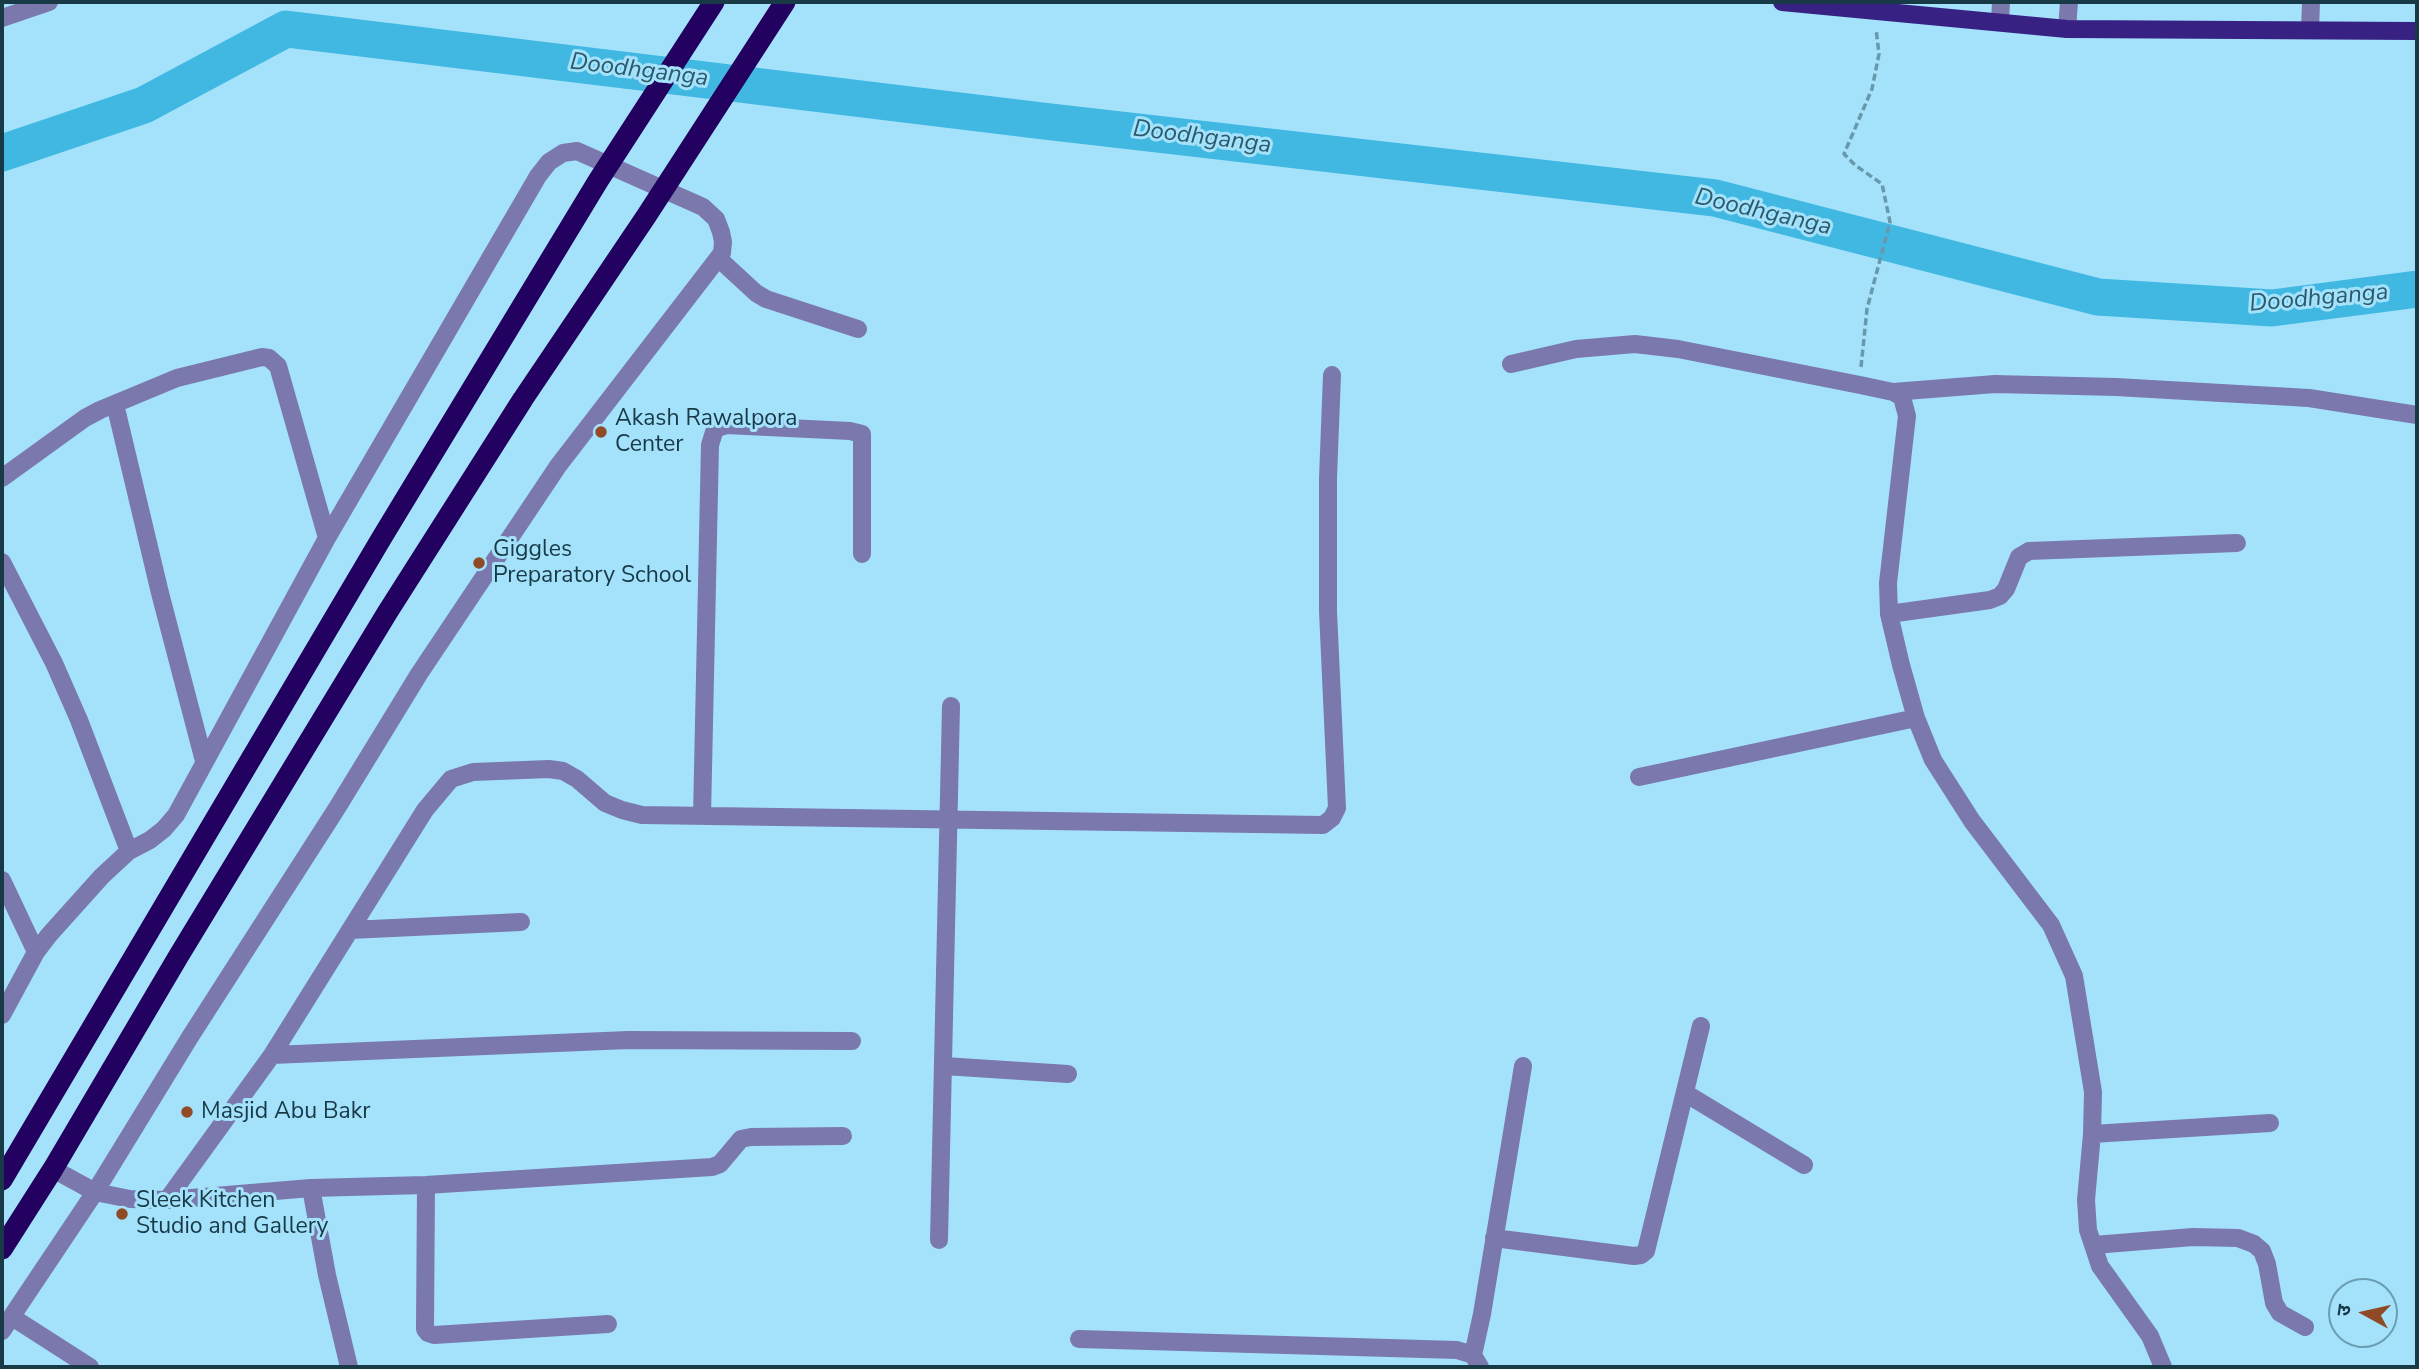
<!DOCTYPE html>
<meta charset="utf-8">
<style>
body{margin:0}
#map{position:relative;width:2419px;height:1369px;overflow:hidden;background:#a4e2fc;font-family:"Nunito Sans","Noto Sans Devanagari",sans-serif}
canvas{display:block}
.frame{position:absolute;inset:0;border:4px solid #183946;pointer-events:none}
.north{position:absolute;left:2328px;top:1278px;width:70px;height:70px;box-sizing:border-box;background:#a4e2fc;border:2px solid #6c9eb3;border-radius:50%;rotate:278deg;font-size:19px;font-weight:700;line-height:28px;text-align:center;color:#183946}
.north::after{content:'';display:block;margin:auto;width:24px;height:32px;background:#914a26;clip-path:polygon(50% 0,100% 100%,50% 72%,0 100%)}
</style>
<div id="map">
<canvas width="2419" height="1369"></canvas>
<div class="frame"></div>
<div class="north">उ</div>
</div>
<script>
const ctx = document.querySelector('canvas').getContext('2d');
ctx.lineJoin = 'round';
const toPath = rows => new Path2D(rows.map(r => 'M' + r).join(''));
function strokePath(path, color, width, dash) { ctx.strokeStyle = color; ctx.lineWidth = width; ctx.lineCap = dash ? 'butt' : 'round'; ctx.setLineDash(dash || []); ctx.stroke(path); }
function drawText(font, color, halo, rows, align = 'center') {
  ctx.font = font + ' "Nunito Sans",sans-serif'; ctx.lineWidth = 6; ctx.setLineDash([]); ctx.textBaseline = 'middle'; ctx.strokeStyle = halo; ctx.fillStyle = color; for (const [text, x, y, turn = 0] of rows) {
    ctx.save(); ctx.translate(x, y); ctx.rotate((+turn || 0) * Math.PI / 180); ctx.textAlign = isNaN(turn) ? turn : align; if (halo) ctx.strokeText(text, 0, 0); ctx.fillText(text, 0, 0); ctx.restore();
  }
}
strokePath(toPath([
 [2,153,144,105,286,29,1043,121,1715,198,2098,297,2272,308,2417,289]
]), '#40b8e2', 37);
strokePath(toPath([
 [1861,367,1867,309,1890,222,1882,184,1855,165,1844,154,1872,89,1879,54,1876,29]
]), '#6798ac', 3.5, [7, 3.5]);
strokePath(toPath([
 [2,18,49,2],
 [2000,22,2001,2],
 [2067,29,2069,2],
 [2310,30,2311,2],
 [718,258,756,293,766,299,858,329],
 [1511,364,1576,349,1635,344,1678,349,1860,385,1893,392,1902,397,1907,416,1888,583,1889,614,1901,665,1916,718,1933,760,1972,821,2051,925,2074,976,2093,1092,2092,1134,2086,1200,2088,1230,2100,1266,2150,1336,2163,1367],
 [1893,392,1995,384,2116,387,2309,398,2417,415],
 [115,404,160,593,204,761],
 [2,478,85,418,100,410,177,378,262,357,269,358,278,366,327,538],
 [2,562,54,663,79,720,129,851],
 [1889,614,1990,600,2000,596,2006,589,2019,557,2029,551,2237,543],
 [1639,777,1916,718],
 [702,816,710,445,715,429,726,425,850,431,862,434,862,554],
 [2,880,36,952],
 [350,930,521,922],
 [2,1015,36,952,49,935,102,876,129,851,150,840,164,829,176,815,327,538,538,176,549,162,563,153,577,151,703,207,716,219,721,232,723,242,722,253,558,466,419,674,337,808,190,1037,95,1192,2,1331],
 [272,1055,628,1040,852,1041],
 [944,1066,1068,1074],
 [1685,1093,1804,1165],
 [2092,1134,2270,1123],
 [53,1169,95,1192,130,1199,167,1200,311,1188,426,1185,712,1167,720,1164,741,1139,751,1137,843,1136],
 [426,1185,425,1329,428,1333,434,1335,608,1324],
 [311,1188,327,1275,349,1367],
 [167,1200,272,1055,425,810,451,779,473,772,549,769,563,771,577,779,605,803,622,810,642,815,1323,825,1332,818,1337,808,1328,611,1328,478,1332,375],
 [1494,1238,1634,1256,1641,1255,1646,1251,1701,1026],
 [939,1240,951,706],
 [2094,1245,2193,1237,2238,1238,2254,1244,2262,1251,2267,1264,2274,1303,2280,1313,2305,1327],
 [12,1317,90,1367],
 [1079,1339,1457,1350,1473,1355,1480,1367],
 [1473,1355,1482,1314,1523,1066]
]), '#7b78ae', 18);
strokePath(toPath([
 [1782,2,2067,29,2417,31]
]), '#372183', 18);
strokePath(toPath([
 [2,1180,381,539,598,181,714,2],
 [2,1249,53,1169,178,957,387,613,523,399,647,215,785,2]
]), '#230161', 21);
for (const [x, y, r, color] of [
 [601,432,7,"#914a26"],
 [479,563,7,"#914a26"],
 [187,1112,7,"#914a26"],
 [122,1214,7,"#914a26"]
]) { const dot = new Path2D(); dot.arc(x, y, r, 0, 2 * Math.PI); ctx.fillStyle = color; ctx.fill(dot); strokePath(dot, '#a4e2fc', 2.5); }
drawText('23px', '#183946', '#a4e2fc', [
 ["Akash Rawalpora",615,419],
 ["Center",615,445],
 ["Giggles",493,550],
 ["Preparatory School",493,576],
 ["Masjid Abu Bakr",201,1112],
 ["Sleek Kitchen",136,1201],
 ["Studio and Gallery",136,1227]
], 'left');
drawText('italic 24px', '#2a5a6c', '#a4e2fc', [
 ["Doodhganga",639,71,7],
 ["Doodhganga",1202,138,7],
 ["Doodhganga",1763,213,13],
 ["Doodhganga",2319,299,-5]
]);
</script>
